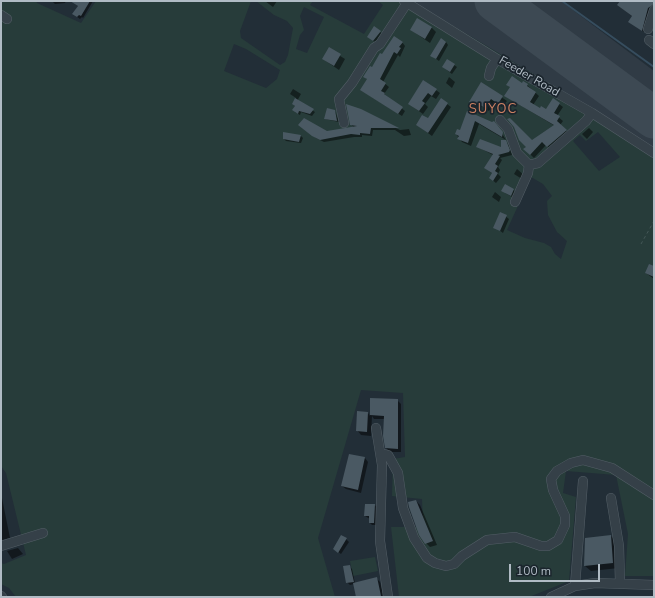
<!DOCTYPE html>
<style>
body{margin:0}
#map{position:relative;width:655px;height:598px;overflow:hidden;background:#222e37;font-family:"Nunito Sans",sans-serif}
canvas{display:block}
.frame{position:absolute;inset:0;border:2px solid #b0bbc4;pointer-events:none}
.scale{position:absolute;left:509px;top:564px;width:91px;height:18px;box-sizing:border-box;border:2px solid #b0bbc4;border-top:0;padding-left:5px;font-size:12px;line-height:14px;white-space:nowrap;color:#b0bbc4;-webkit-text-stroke:3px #1b252d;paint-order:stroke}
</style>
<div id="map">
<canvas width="655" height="598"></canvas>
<div class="frame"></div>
<div class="scale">100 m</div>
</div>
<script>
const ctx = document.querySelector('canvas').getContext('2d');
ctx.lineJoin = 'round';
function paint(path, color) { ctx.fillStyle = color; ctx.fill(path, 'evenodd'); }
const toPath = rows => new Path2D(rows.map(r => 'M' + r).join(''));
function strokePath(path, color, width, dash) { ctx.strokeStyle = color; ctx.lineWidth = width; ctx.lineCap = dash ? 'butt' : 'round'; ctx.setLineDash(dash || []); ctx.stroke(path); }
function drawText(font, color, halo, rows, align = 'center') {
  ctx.font = font + ' "Nunito Sans",sans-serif'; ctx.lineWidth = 3.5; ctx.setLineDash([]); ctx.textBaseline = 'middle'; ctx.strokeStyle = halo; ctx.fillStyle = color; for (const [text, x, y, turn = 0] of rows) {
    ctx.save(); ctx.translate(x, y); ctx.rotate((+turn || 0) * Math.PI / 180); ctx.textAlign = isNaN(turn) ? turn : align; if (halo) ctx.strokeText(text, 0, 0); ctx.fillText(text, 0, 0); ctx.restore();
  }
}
paint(toPath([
 [411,1,561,1,654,71,654,149,574,98]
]), '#303b45');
paint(toPath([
 [1,1,36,1,37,3,81,23,96,1,251,1,240,31,241,38,280,65,285,62,288,55,293,28,287,21,274,15,256,1,313,1,310,5,364,34,383,5,378,1,411,1,574,98,654,149,654,576,625,576,628,534,616,475,566,471,563,493,576,497,569,581,529,597,399,597,391,527,423,527,422,499,392,496,393,459,405,457,403,393,361,390,318,538,335,597,16,597,9,588,1,584,1,563,4,564,26,555,6,473,1,466],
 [304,7,324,17,307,53,296,49,300,35,304,30,300,16],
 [234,44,246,49,280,70,277,79,266,88,224,71],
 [598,132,620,157,599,171,573,141,580,135,586,141],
 [531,177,543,184,552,196,547,201,548,215,557,232,567,241,561,259,555,254,551,247,544,243,525,238,507,230],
 [375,557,378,571,353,576,350,561]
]), '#273c3a');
paint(toPath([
 [52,1,66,1,65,3,55,4],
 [71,1,93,1,83,18,82,17,80,19,76,16,78,6],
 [265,1,277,1,273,7],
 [620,1,654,1,654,6,650,10,644,32,629,22,633,17,618,5],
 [374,28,383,34,376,43,368,37],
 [432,28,436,32,430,43,411,30],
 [402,42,405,46,400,57,398,55,383,82,389,87,384,94,405,111,402,116,361,90,368,80,364,76,383,56],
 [446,42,448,45,439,61,432,56],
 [329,49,345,59,339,70,323,59],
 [454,65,457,67,452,74,443,67],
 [449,77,455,82,452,88,446,83],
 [423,81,440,93,436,99,431,96,425,104,428,107,423,114,409,104],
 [481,83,507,101,502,107,495,102,489,111,482,106,480,109,470,102],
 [522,84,527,85,539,96,533,105,540,109,546,110,559,104,563,107,557,116,563,121,560,125,570,134,551,150,546,145,534,158,525,149,532,142,555,126,505,96],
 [293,89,301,94,297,101,315,112,312,116,301,112,300,115,295,112,296,107,293,104,296,98,290,94],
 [447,104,451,107,432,136,417,125,429,120],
 [347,105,400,130,409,129,411,135,404,136,395,130,373,130,372,136,362,135,362,137,354,137,324,142,316,138,302,127,326,132,354,128,351,124],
 [335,111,339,122,325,119],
 [468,113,497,126,506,140,479,124,471,146,462,142,456,134,461,131],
 [589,128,593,132,587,139,582,134],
 [301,136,303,138,301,143,286,141,284,139],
 [505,141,508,144,512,155,500,158,502,160,498,167,500,170,498,174,501,177,496,183,490,178,493,174,485,168,493,155,478,147,502,149],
 [517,169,524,175,522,179,514,174],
 [514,190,516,193,514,198,505,193],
 [495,192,501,197,499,202,492,197],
 [501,213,509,219,503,233,495,227],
 [654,267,654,279,646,273],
 [371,399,397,400,401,404,401,452,390,452,386,448,385,419,374,419,372,416,371,436,361,435,357,430,368,413,370,416],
 [365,458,368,462,361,493,346,489,342,486],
 [1,493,10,538,2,540,1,538],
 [416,501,420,505,437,545,430,547,426,543],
 [375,505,377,508,377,525,372,525,370,523,370,519,365,516],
 [611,536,617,542,619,568,591,571,585,566],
 [346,539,349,542,341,554,337,551],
 [18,548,23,554,12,559,7,551],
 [349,566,352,569,355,583,376,578,380,582,384,597,357,597,354,584,350,585,347,582]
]), '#0007');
strokePath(toPath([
 [562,1,654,67]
]), '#364d5e', 2);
strokePath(toPath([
 [495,1,654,118]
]), '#3d4953', 41);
paint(toPath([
 [70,1,90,1,81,16,79,15,77,17,72,14,78,6],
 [620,1,654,1,654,4,648,8,642,31,628,22,632,16,617,5],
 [417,18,432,27,425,39,410,30],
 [374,26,381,31,373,41,367,37],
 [394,36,403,42,399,47,401,48,397,54,394,52,380,79,386,83,381,91,385,93,384,94,403,107,398,114,360,90,367,79,363,77,370,66,372,67,380,53,382,54],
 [441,38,446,42,436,59,430,56],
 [329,47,341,54,334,66,322,59],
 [447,59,455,64,450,72,442,67],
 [512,76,522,83,523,81,528,84,527,86,536,92,530,102,540,108,541,106,546,109,553,98,560,103,554,113,560,116,557,121,567,130,547,147,542,142,530,155,523,149,526,147,519,140,514,127,507,119,510,118,532,140,554,125,504,96,510,87,506,85],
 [423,80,437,89,432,96,428,93,422,101,425,103,419,111,408,104],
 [481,82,503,96,498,104,491,99,485,108,477,103,476,106,469,102],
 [295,98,314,109,310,114,299,111,298,114,292,110,295,106,292,104],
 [441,98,448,103,428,133,416,125,422,115,428,118],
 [346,104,361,109,399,128,371,128,370,134,360,133,360,135,351,134,320,140,312,136,298,125,304,118,327,131,357,126,350,125],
 [327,108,335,110,337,121,324,119],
 [467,111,492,122,494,121,503,132,502,137,475,121,468,143,457,139,459,136,455,134,457,129,460,130],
 [283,132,301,135,299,142,283,139],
 [480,139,501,147,501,140,506,140,510,150,509,152,498,155,500,156,495,164,498,166,495,171,498,173,493,181,489,178,492,173,484,168,493,154,476,147],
 [505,184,514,189,511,196,501,191],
 [500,212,507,215,500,231,493,228],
 [649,264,654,266,654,277,645,273],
 [370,398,398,399,398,449,385,448,383,436,384,416,370,415],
 [357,411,368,412,367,432,356,431],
 [349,454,365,457,358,490,341,486],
 [416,500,433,541,425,544,419,535,409,507,408,502],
 [365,504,375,504,374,523,369,523,369,516,364,516],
 [341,535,347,538,338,553,333,549],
 [611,535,613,563,584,566,585,538],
 [350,565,354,582,346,583,343,566],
 [377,577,381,596,356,597,353,583]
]), '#4a5963');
const minor = toPath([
 [404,1,497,59,592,113,654,153],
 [1,15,7,19],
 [648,29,654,10],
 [649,40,654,44],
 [489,76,491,68,497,59],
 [500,120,508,129,517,153,529,165,538,163,586,121,592,113],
 [344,123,339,99,352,83,374,48,380,44,407,3],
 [515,202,528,173,529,165],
 [376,428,382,465,380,541,388,597],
 [380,453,388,455,398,473,403,508,414,538,427,558,435,563,446,566,454,564,462,556,487,540,515,537,541,546,548,546,558,540,565,525,565,516,553,490,551,479,557,471,571,463,583,460,612,468,654,495],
 [611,498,619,546,620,583],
 [1,546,43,533],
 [575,586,583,481],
 [1,596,2,597],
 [551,597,575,586,595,583,654,585]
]);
strokePath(minor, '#535e66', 10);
strokePath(toPath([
 [641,244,654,221]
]), '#445757', 1, [3, 3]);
strokePath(minor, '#354048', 9);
drawText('12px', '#b0bbc4', '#1b252d', [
 ["Feeder Road",529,77,30]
]);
ctx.letterSpacing = '1px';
drawText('13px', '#cd8162', '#1b252d', [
 ["SUYOC",493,110]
]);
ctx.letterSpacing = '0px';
</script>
